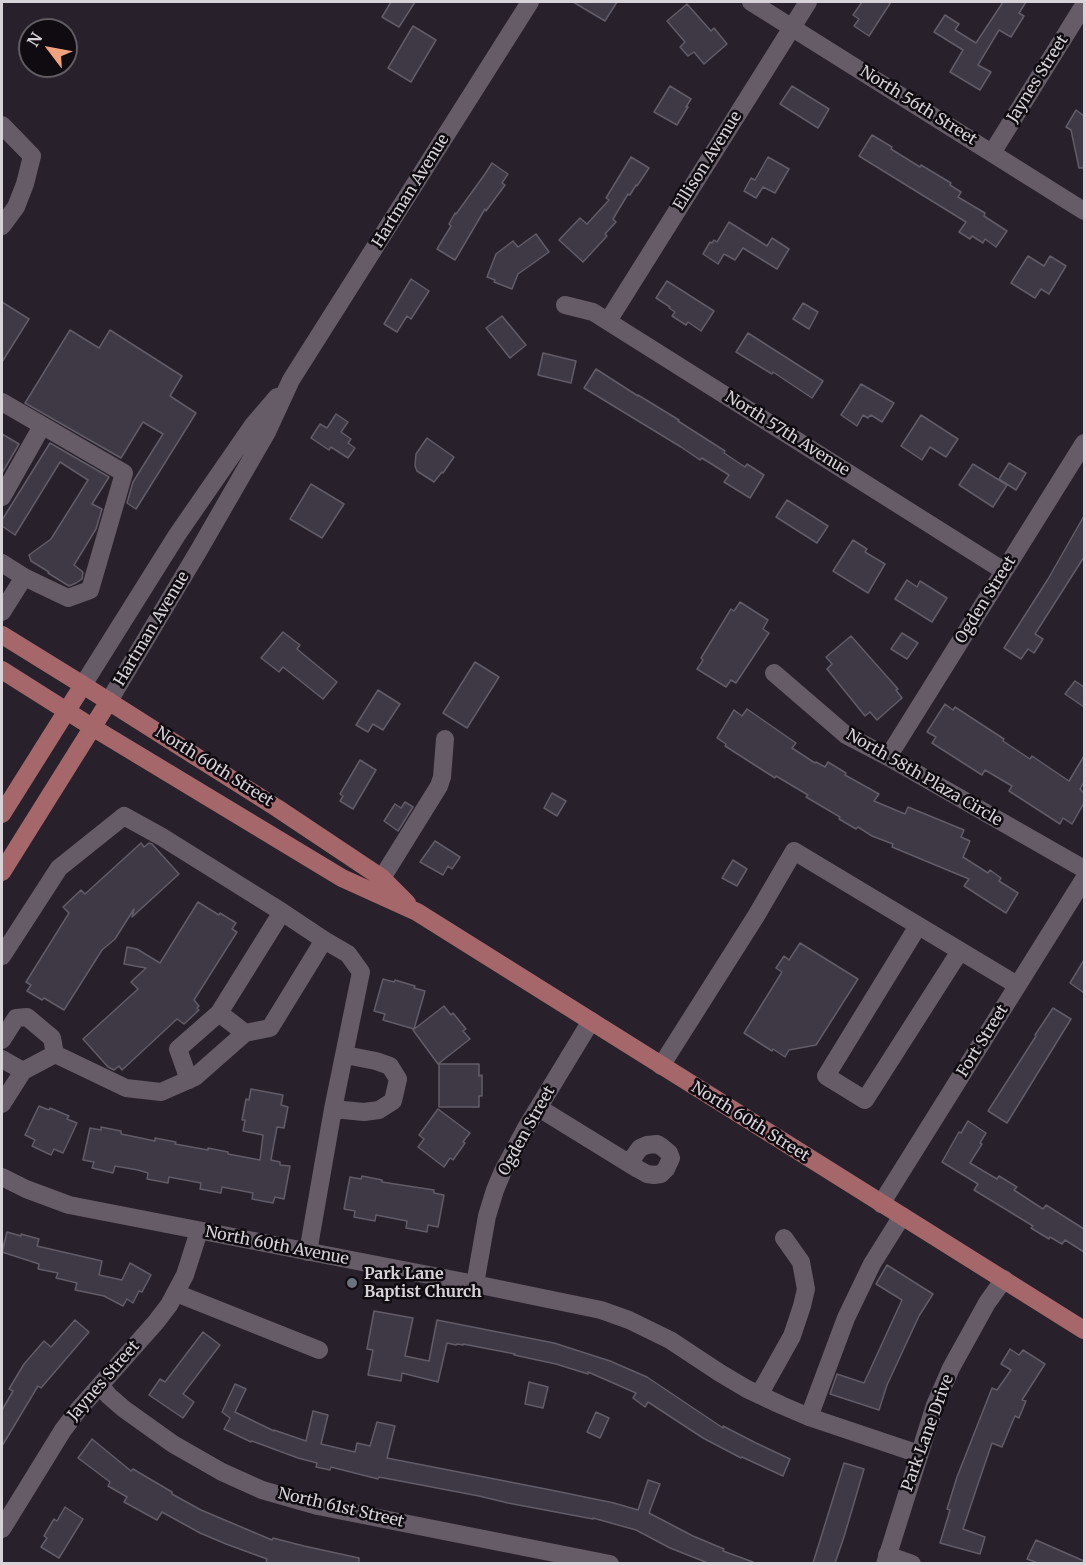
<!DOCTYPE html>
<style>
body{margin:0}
#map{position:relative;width:1086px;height:1565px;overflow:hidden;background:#28202a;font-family:Merriweather,serif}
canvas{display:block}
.frame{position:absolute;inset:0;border:3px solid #d8d3d9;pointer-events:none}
.north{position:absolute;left:18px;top:18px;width:60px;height:60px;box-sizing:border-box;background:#0f0b10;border:2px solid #5f5b60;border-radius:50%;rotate:302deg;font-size:16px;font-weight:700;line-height:24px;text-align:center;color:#d8d3d9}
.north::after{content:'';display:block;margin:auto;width:21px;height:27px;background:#f1a17d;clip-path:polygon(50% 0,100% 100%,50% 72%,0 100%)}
</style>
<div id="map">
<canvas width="1086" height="1565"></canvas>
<div class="frame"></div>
<div class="north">N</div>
</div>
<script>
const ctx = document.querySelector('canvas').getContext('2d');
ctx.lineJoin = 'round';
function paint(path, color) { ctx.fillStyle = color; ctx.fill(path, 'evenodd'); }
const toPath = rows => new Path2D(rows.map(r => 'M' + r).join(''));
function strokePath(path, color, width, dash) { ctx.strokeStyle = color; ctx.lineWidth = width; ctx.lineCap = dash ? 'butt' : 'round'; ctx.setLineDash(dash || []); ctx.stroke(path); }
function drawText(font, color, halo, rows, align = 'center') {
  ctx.font = font + ' Merriweather,serif'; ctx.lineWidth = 5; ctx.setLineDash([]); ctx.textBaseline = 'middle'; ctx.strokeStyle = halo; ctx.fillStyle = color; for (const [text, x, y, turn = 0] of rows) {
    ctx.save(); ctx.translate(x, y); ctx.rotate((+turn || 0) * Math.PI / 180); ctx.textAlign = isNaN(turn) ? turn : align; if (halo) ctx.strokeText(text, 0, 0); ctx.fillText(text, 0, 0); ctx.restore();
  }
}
const building = toPath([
 [391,2,415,2,399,27,382,17,391,2],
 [573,2,617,2,605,21,573,2],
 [862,2,891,2,869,36,854,26,859,19,853,15,862,2],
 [1003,2,1026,2,1019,13,1024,16,1011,37,999,30,978,65,991,72,980,90,950,72,963,50,934,32,945,15,959,24,955,30,976,43,1003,2],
 [687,4,711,31,714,28,727,44,704,64,694,52,688,56,680,47,685,42,667,21,687,4],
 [413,26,436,40,411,82,388,68,413,26],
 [670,86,691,99,686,107,688,107,677,125,654,112,670,86],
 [792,86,829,109,818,128,780,104,792,86],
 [1076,110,1084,116,1084,168,1079,168,1071,130,1066,127,1076,110],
 [872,135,892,147,891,149,920,167,921,165,951,183,950,185,961,192,958,197,985,213,984,216,1007,231,996,247,985,239,983,243,972,236,970,239,959,232,966,222,859,156,872,135],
 [631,157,649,168,637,186,636,185,630,195,628,194,613,219,616,222,605,234,607,236,583,262,559,240,580,218,587,224,609,200,606,198,631,157],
 [768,157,789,169,775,193,763,187,756,198,744,191,751,178,755,180,768,157],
 [492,163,508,174,502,183,505,185,486,211,485,209,455,260,437,249,451,226,449,224,455,213,456,214,485,174,492,163],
 [729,222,767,246,772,238,789,249,777,269,743,248,735,260,724,254,718,264,703,254,710,242,712,243,714,240,717,242,729,222],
 [536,234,549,252,518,274,512,289,494,282,495,280,487,277,496,254,513,241,518,247,536,234],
 [1028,256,1044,266,1050,256,1066,266,1049,294,1041,289,1035,298,1011,283,1028,256],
 [411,279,429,291,411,319,407,316,397,332,384,324,411,279],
 [667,281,714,311,701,331,688,322,686,325,672,316,675,312,669,308,670,307,656,298,667,281],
 [2,302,29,319,2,362,2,302],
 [803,303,818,312,809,329,793,319,803,303],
 [502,316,526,345,510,358,486,328,502,316],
 [70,330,99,348,110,330,182,376,170,396,196,413,136,509,127,503,133,482,163,434,143,422,121,458,25,403,70,330],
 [748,333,823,381,812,398,773,372,772,374,736,352,748,333],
 [543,353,576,361,571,383,538,375,543,353],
 [596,369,638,396,638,395,679,420,678,421,725,451,724,453,745,467,747,464,764,475,750,498,724,482,729,475,702,458,700,460,681,447,584,388,596,369],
 [861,384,894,403,882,422,871,415,868,418,863,415,857,426,841,415,861,384],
 [336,414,348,422,341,432,351,439,348,443,355,448,348,458,331,447,329,450,311,438,320,424,327,428,336,414],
 [921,415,958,439,946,457,930,447,922,460,901,446,921,415],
 [2,434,19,444,2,473,2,434],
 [427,438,454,457,443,473,442,472,434,482,417,471,415,466,416,454,427,438],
 [50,443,109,477,92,504,102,509,96,529,74,565,83,572,82,579,76,583,69,586,48,573,49,572,31,561,29,555,51,539,88,480,60,462,15,535,2,526,2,520,50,443],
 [1009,463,1026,473,1016,490,999,479,1009,463],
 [973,464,1007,485,993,507,959,485,973,464],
 [311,484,344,504,322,538,290,519,311,484],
 [787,500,828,526,817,543,776,517,787,500],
 [1084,516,1084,557,1035,634,1043,639,1034,653,1028,649,1021,659,1004,648,1048,579,1084,516],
 [853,540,867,549,865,552,885,564,868,593,833,571,853,540],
 [907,580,917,587,920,581,947,598,932,622,895,599,907,580],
 [740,602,768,620,763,629,769,633,736,683,731,680,726,687,697,669,703,660,701,658,731,609,734,611,740,602],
 [283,632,300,645,297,649,337,682,323,699,283,667,279,672,261,658,283,632],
 [902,633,918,643,907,659,891,649,902,633],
 [851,636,898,689,896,690,902,698,877,720,870,712,865,716,827,669,832,664,826,657,851,636],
 [475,662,499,677,467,728,443,713,475,662],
 [1075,681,1084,687,1084,707,1065,694,1075,681],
 [378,690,400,704,383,730,373,724,368,732,356,725,378,690],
 [945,704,953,710,955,707,1004,739,1003,741,1030,759,1032,756,1069,781,1084,756,1084,782,1080,789,1084,793,1084,803,1072,824,1063,818,1060,824,1009,791,1012,786,985,770,982,775,932,743,936,737,927,732,945,704],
 [747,709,796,743,792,748,815,763,816,762,825,767,828,762,846,773,845,775,879,794,874,801,905,814,908,807,964,830,961,837,970,841,963,857,988,873,990,870,1001,878,999,881,1018,893,1006,913,964,886,969,879,892,847,893,844,872,836,858,827,856,829,839,819,840,817,806,797,808,795,776,776,775,778,725,746,726,744,717,738,734,710,742,716,747,709],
 [360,760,376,770,353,809,340,801,343,796,340,794,360,760],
 [552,793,566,801,557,816,544,808,552,793],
 [405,802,413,807,398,831,384,821,395,804,401,808,405,802],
 [435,841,460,857,452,869,448,866,443,875,420,862,435,841],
 [141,843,144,847,149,843,152,844,179,874,132,917,134,909,115,939,102,950,64,1010,44,998,42,1000,27,991,31,985,26,982,69,913,63,907,81,890,85,894,141,843],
 [733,860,747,869,737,886,722,878,733,860],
 [198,902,219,915,220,913,236,923,232,929,237,932,194,1000,199,1006,197,1008,199,1010,184,1024,177,1019,122,1070,119,1066,114,1070,108,1067,83,1039,138,989,131,982,146,968,124,964,127,947,137,949,160,963,198,902],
 [800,943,858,979,816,1045,789,1050,785,1057,773,1049,772,1051,744,1033,782,972,776,968,784,956,789,960,800,943],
 [1084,960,1084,993,1070,983,1084,960],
 [383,979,394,982,395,980,415,986,414,988,425,991,414,1029,383,1020,385,1014,374,1011,383,979],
 [444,1006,451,1015,453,1013,466,1029,463,1031,470,1039,438,1064,413,1030,444,1006],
 [1053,1008,1071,1019,1007,1123,988,1111,1036,1036,1035,1035,1053,1008],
 [439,1064,479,1064,479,1076,482,1075,482,1096,479,1096,479,1107,439,1107,439,1064],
 [251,1089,283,1095,281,1105,288,1107,284,1128,277,1127,271,1160,280,1162,280,1165,290,1166,284,1199,275,1197,273,1203,252,1199,253,1193,222,1187,221,1193,200,1189,201,1183,169,1177,168,1183,147,1179,148,1173,138,1170,115,1166,113,1173,92,1168,94,1162,83,1160,90,1128,101,1130,101,1127,121,1131,121,1134,131,1136,155,1141,155,1138,176,1142,175,1144,208,1150,208,1148,228,1152,228,1154,260,1160,263,1135,243,1131,245,1120,242,1120,246,1099,249,1100,251,1089],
 [39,1106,49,1110,50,1108,69,1116,67,1119,77,1123,63,1153,54,1149,51,1155,32,1146,35,1140,25,1135,39,1106],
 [438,1109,470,1133,463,1142,465,1143,453,1160,450,1158,444,1167,418,1147,424,1139,419,1135,438,1109],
 [968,1121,986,1133,980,1143,982,1144,970,1163,997,1179,999,1176,1017,1187,1014,1190,1043,1209,1046,1205,1084,1229,1084,1252,1065,1240,1062,1244,1050,1237,1049,1239,1031,1228,1033,1226,974,1190,978,1184,942,1162,959,1132,961,1133,968,1121],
 [362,1176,382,1180,382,1182,434,1190,434,1193,444,1195,438,1227,428,1225,427,1232,406,1228,407,1221,376,1215,375,1221,354,1217,355,1211,344,1209,350,1177,361,1179,362,1176],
 [7,1232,21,1236,21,1234,39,1239,37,1246,102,1261,99,1275,122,1280,130,1263,151,1275,142,1292,139,1291,133,1303,127,1299,123,1306,104,1296,75,1290,77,1283,56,1278,58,1273,38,1269,39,1264,2,1252,7,1232],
 [887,1265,933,1294,919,1316,887,1385,879,1410,830,1394,837,1374,864,1383,902,1300,876,1284,887,1265],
 [374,1311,413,1318,405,1356,429,1361,437,1320,554,1343,610,1361,647,1377,723,1428,723,1426,756,1443,790,1459,783,1476,742,1457,741,1458,703,1438,648,1402,645,1407,633,1398,636,1393,588,1372,588,1374,556,1364,514,1355,515,1354,463,1344,463,1345,457,1344,456,1345,447,1343,438,1382,402,1373,401,1381,368,1375,373,1350,367,1349,374,1311],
 [75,1320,89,1332,41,1388,38,1386,2,1446,2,1410,13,1391,9,1389,24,1364,44,1341,51,1347,75,1320],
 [203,1332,220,1345,183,1394,194,1402,183,1418,149,1395,160,1379,165,1382,203,1332],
 [1010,1349,1019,1355,1023,1350,1045,1364,1022,1400,1026,1401,1019,1418,1015,1416,1002,1447,992,1443,978,1484,963,1529,985,1537,980,1554,940,1543,950,1510,947,1509,957,1477,992,1388,997,1390,1011,1370,1001,1364,1010,1349],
 [529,1382,548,1387,543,1408,525,1404,529,1382],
 [235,1384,246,1389,235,1412,274,1431,274,1430,306,1441,313,1411,328,1415,321,1444,355,1452,357,1443,370,1446,377,1422,395,1426,387,1458,551,1490,614,1503,638,1510,648,1480,660,1484,649,1513,693,1536,724,1549,723,1551,753,1562,753,1563,708,1563,670,1548,636,1530,593,1518,593,1519,508,1503,479,1496,379,1477,378,1479,331,1467,330,1470,316,1467,317,1463,298,1458,252,1441,251,1442,224,1429,230,1418,222,1412,235,1384],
 [596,1412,609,1418,600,1438,587,1432,596,1412],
 [92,1439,131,1471,133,1469,172,1492,172,1494,201,1510,272,1540,273,1538,304,1546,359,1558,359,1563,266,1563,267,1559,226,1544,200,1533,162,1512,157,1520,124,1502,127,1497,108,1486,110,1482,78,1458,92,1439],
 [844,1463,864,1469,844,1537,835,1563,813,1563,844,1463],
 [65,1507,83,1519,59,1558,41,1547,47,1538,44,1536,54,1519,57,1521,65,1507],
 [1036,1540,1084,1561,1084,1563,1038,1563,1027,1559,1036,1540]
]);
paint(building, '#3f3945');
strokePath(building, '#625c68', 1.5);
strokePath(toPath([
 [751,2,1084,211],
 [2,125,32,156,25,184,16,207,2,226],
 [992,153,1084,5],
 [565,305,593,312,1004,571],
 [608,321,808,2],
 [2,402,124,473,90,590,68,598,24,577],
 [2,497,42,426],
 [2,563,24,577,2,612],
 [774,673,846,735,888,757,1084,869],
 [83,685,177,535,253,425,277,397],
 [109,701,199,550,267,432,291,380,530,2],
 [888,757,1084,443],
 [382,878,439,786,442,777,445,739],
 [282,912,324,940],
 [918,926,826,1076,865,1100,960,951],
 [2,956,59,868,124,816,162,837,282,912,219,1013],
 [2,1040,16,1018,27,1017,52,1038,55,1054],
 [2,1059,23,1071],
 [661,1066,756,916,794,851,1017,985],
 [189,1080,178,1049,219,1013,245,1033],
 [2,1104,23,1071,55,1054,126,1088,161,1092,195,1077,245,1033,270,1028,324,940,348,954,361,972,333,1109,308,1252],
 [539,1108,638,1169,647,1174,654,1175,661,1174,666,1169,671,1158,669,1153,662,1147,657,1144,647,1145,640,1148,629,1163],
 [333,1109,364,1112,379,1110,393,1101,398,1079,390,1066,376,1061,345,1055],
 [2,1177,26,1189,69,1205,475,1284,601,1310,629,1320,670,1340,720,1373,747,1389,781,1405,809,1417,919,1454],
 [881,1204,1084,879],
 [475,1284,487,1216,495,1190,503,1171,526,1128,591,1021],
 [176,1293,319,1350],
 [100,1385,109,1396,124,1409,173,1444,222,1472,262,1490,318,1506,610,1564],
 [759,1395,792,1336,802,1306,806,1289,801,1262,784,1238],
 [809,1417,846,1318,872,1264,902,1216],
 [2,1529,63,1430,79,1409,156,1322,169,1305,185,1275,199,1231],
 [887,1555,912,1564],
 [885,1564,935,1405,951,1368,987,1303,1004,1279]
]), '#655c67', 18);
strokePath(toPath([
 [2,635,83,685,277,808,382,878,407,903],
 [2,670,92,727,342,878,417,912,1084,1330],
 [2,814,83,685],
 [2,872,109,701]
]), '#a6676b', 18);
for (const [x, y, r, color] of [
 [352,1283,6,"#6b7280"]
]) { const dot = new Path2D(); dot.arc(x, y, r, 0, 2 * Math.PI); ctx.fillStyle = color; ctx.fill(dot); strokePath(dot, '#0f0b10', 2); }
drawText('16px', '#d8d3d9', '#0f0b10', [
 ["Jaynes Street",1038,79,-58],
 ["North 56th Street",918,106,32],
 ["Ellison Avenue",708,161,-58],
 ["Hartman Avenue",411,191,-58],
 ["North 57th Avenue",787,434,32],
 ["Ogden Street",986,600,-58],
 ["Hartman Avenue",152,629,-59],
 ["North 60th Street",214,767,32],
 ["North 58th Plaza Circle",924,778,30],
 ["Fort Street",983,1041,-58],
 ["North 60th Street",750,1122,32],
 ["Ogden Street",527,1131,-61],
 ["North 60th Avenue",277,1246,11],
 ["Jaynes Street",104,1381,-49],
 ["Park Lane Drive",928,1433,-70],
 ["North 61st Street",341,1508,13]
]);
drawText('bold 16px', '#d8d3d9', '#0f0b10', [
 ["Park Lane",364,1274],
 ["Baptist Church",364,1292]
], 'left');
</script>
